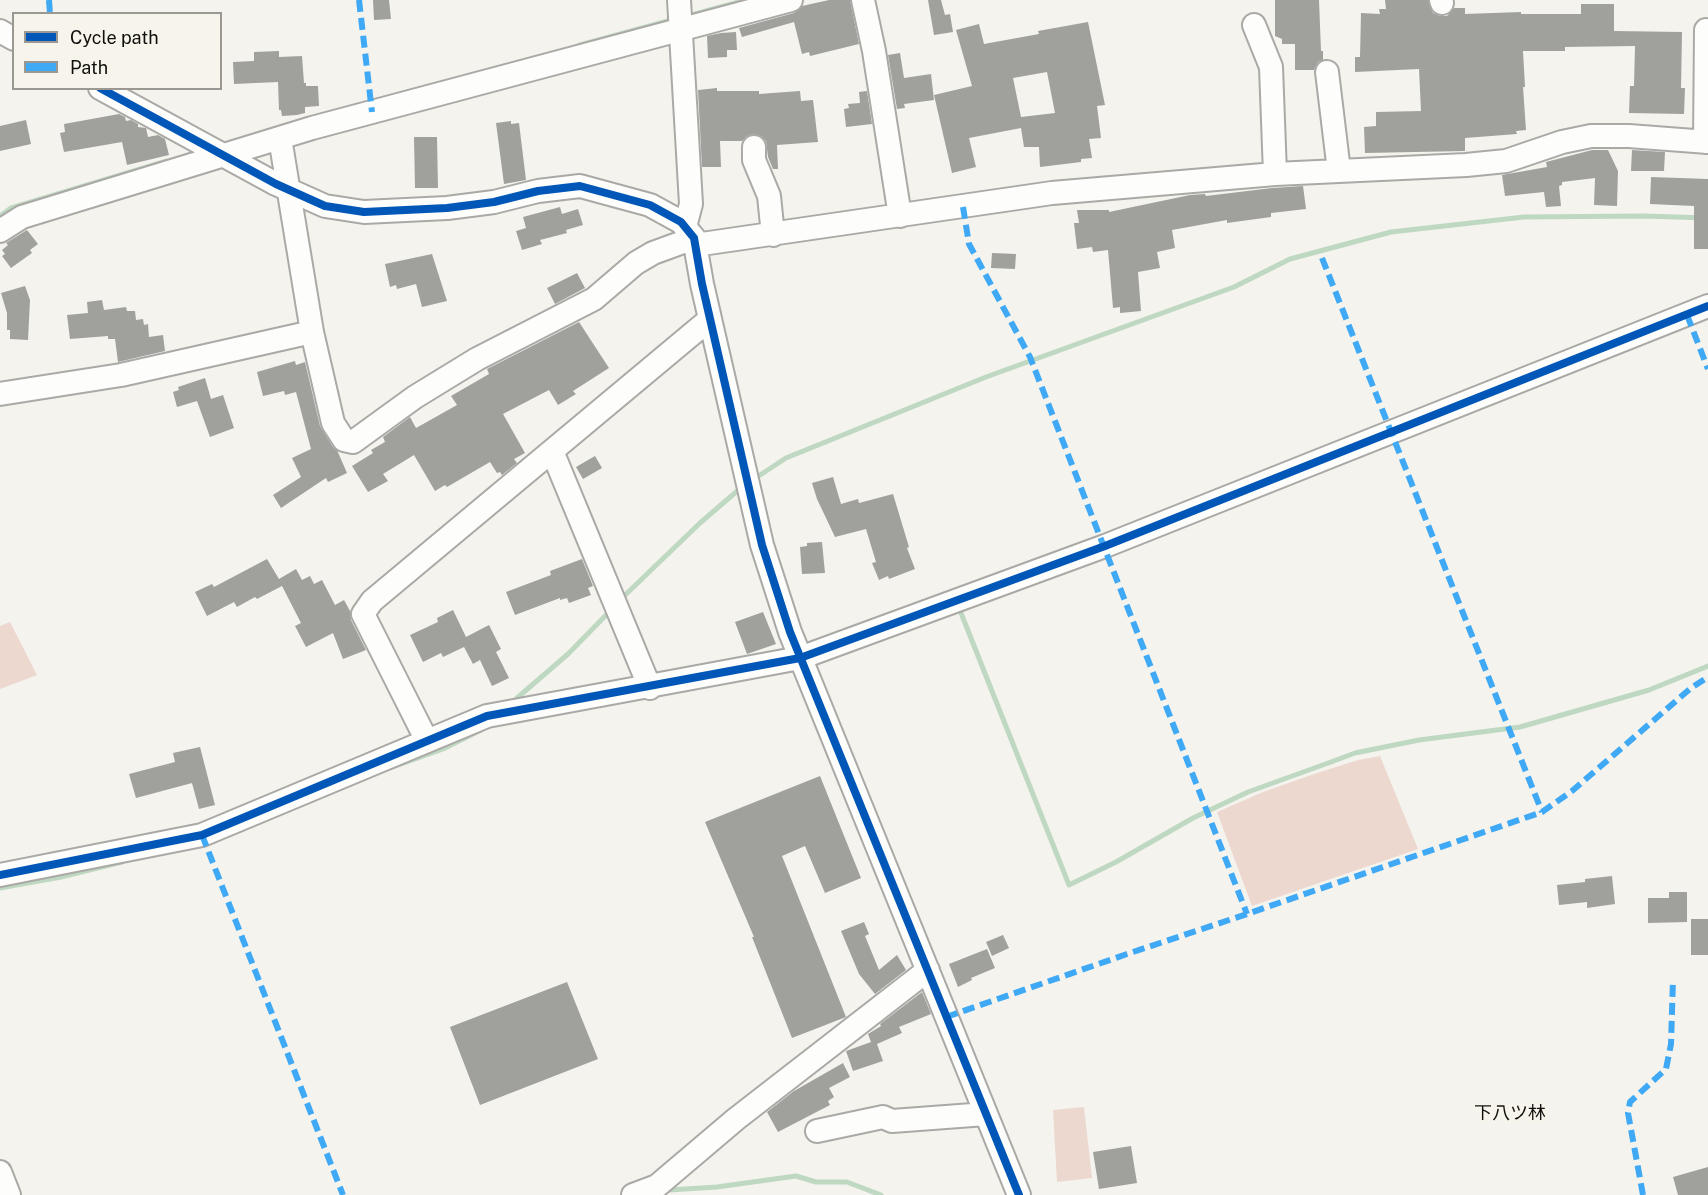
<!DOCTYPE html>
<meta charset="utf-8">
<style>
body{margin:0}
#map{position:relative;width:1708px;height:1195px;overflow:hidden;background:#f4f3ee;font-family:"Public Sans",sans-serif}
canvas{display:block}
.legend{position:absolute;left:12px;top:12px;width:210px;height:78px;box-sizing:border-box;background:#f7f4eb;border:2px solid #9b9892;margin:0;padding:8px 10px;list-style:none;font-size:18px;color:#100f0c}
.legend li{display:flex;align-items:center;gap:12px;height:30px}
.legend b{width:30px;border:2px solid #9b9892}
</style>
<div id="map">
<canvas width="1708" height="1195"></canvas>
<ul class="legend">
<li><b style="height:8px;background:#0057b8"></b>Cycle path</li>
<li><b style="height:8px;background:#3fa9f5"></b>Path</li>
</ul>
</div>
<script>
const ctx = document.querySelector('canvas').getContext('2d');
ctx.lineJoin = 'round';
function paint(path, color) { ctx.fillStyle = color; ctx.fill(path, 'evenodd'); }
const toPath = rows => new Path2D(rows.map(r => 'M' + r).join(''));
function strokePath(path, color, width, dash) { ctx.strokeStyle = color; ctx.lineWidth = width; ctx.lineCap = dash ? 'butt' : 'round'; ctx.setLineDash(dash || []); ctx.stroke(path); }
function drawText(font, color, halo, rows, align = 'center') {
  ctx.font = font + ' "Public Sans","Noto Sans JP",sans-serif'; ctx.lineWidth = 6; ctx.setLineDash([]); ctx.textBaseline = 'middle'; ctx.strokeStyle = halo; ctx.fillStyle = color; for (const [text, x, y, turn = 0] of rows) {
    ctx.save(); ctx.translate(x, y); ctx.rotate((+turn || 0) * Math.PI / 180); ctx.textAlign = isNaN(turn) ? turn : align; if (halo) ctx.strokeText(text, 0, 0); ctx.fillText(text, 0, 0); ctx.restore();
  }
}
paint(toPath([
 [10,622,37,675,0,689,0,626],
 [1380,756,1418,849,1252,906,1217,812,1263,792,1314,774,1358,760],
 [1084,1107,1092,1178,1057,1182,1053,1110]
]), '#edd8d0');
strokePath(toPath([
 [684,17,746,0],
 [580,45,675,19],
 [0,216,11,208,167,161],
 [754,479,786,458,986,377,1234,287,1290,259,1391,232,1524,217,1644,216,1708,218],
 [620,600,700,523,743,486],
 [959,608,1069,885,1116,862,1193,818,1248,792,1331,762,1355,753,1419,740,1520,727,1649,690,1708,666],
 [514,705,517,698,568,654,612,609],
 [390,768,443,749,481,730],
 [0,888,61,877,122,862],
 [663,1193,669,1190,717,1187,796,1176,816,1182,847,1182,881,1195]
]), '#bfd8c1', 5);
paint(toPath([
 [373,0,389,0,391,19,374,20],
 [829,0,850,0,859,44,810,56,809,52,802,54,794,22,742,37,739,28,794,13,802,6],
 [928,0,941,0,945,15,950,14,953,32,934,35],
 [1275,0,1319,0,1321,51,1323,51,1323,60,1318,62,1314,70,1295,70,1295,44,1282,44,1282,39,1275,36],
 [1385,0,1428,0,1433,13,1440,16,1447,16,1454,8,1465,8,1465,14,1521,12,1521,14,1581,14,1581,4,1614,4,1614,31,1682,32,1681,88,1685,88,1684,114,1629,113,1630,86,1634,86,1635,46,1565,47,1565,51,1523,51,1525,87,1523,87,1526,130,1516,131,1517,134,1465,138,1465,151,1365,153,1364,127,1376,126,1376,112,1421,111,1419,69,1355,72,1355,57,1360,57,1361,13,1380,14,1379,9,1386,9],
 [1088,22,1105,105,1097,106,1101,138,1089,139,1092,158,1081,159,1081,162,1040,167,1039,147,1024,147,1021,128,969,138,976,167,952,173,934,95,972,86,956,30,979,24,984,44,1039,34,1038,31],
 [1047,72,1055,113,1021,117,1013,78],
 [736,32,737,50,727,50,727,57,708,58,707,36,721,33],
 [279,51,279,57,302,56,304,83,306,83,306,86,318,86,319,106,305,107,305,113,297,115,282,116,281,110,279,110,278,82,234,84,233,62,254,61,254,52],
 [900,53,904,78,931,74,934,100,904,104,905,108,897,109,888,55],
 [717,88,717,91,759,91,759,94,800,91,801,101,813,100,818,142,777,145,778,169,773,169,768,157,766,141,761,136,753,134,747,136,742,141,720,141,721,167,702,167,698,90],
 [867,91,872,124,846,127,844,109,849,108,848,104,860,103,859,92],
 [119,114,125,117,126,121,131,120,138,124,138,127,146,128,148,137,158,135,165,139,169,155,127,165,122,142,64,152,60,133,65,132,64,124],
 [26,120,31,144,0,151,0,126],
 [511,121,511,124,519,123,526,180,504,184,496,123],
 [414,137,437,137,438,188,415,188],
 [1592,150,1608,150,1618,171,1617,206,1594,205,1595,178,1562,182,1562,185,1559,186,1561,206,1546,207,1544,192,1505,196,1502,175,1547,167,1546,162],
 [1632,150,1665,152,1664,171,1631,171],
 [1651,177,1708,179,1708,249,1694,249,1694,206,1650,204],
 [1303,186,1306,209,1271,213,1271,217,1227,223,1227,220,1172,230,1175,248,1157,252,1160,268,1138,272,1141,311,1120,313,1120,307,1113,308,1108,250,1093,252,1092,247,1077,249,1074,223,1079,223,1077,210,1109,210,1109,212,1190,195,1205,194,1206,196,1272,188],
 [560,207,562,214,578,209,583,225,566,230,567,233,540,240,542,244,522,250,516,231,526,228,523,217],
 [27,230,38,244,30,250,32,253,11,268,2,256,5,254,2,250,8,245,6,243],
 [992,253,1016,254,1015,269,991,268],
 [432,254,447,301,422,307,416,284,397,289,396,285,390,287,385,264],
 [577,273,585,288,555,304,547,288],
 [25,286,30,300,28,340,10,339,10,330,7,330,7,313,1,293],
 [102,300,104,310,126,307,127,311,135,311,136,320,143,319,144,325,148,324,149,337,163,335,165,351,118,362,115,339,108,339,108,336,70,339,67,315,88,313,87,302],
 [579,322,609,368,573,391,576,394,558,405,549,390,503,414,525,453,514,459,517,463,502,475,500,472,497,473,490,462,447,487,445,485,435,491,414,455,383,474,388,481,368,492,352,466,373,453,371,450,385,442,383,437,410,417,416,428,457,405,451,396,489,374,487,369],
 [295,361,296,365,305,362,320,426,333,447,337,450,347,473,328,482,326,478,281,508,273,495,301,477,292,458,311,449,296,392,285,395,284,391,263,396,257,372],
 [205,378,211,399,223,395,234,428,210,437,197,401,177,407,173,392,179,390,178,387],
 [595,456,602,468,583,479,576,467],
 [833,477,841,504,858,499,859,503,893,494,909,547,907,548,915,569,889,579,888,576,879,580,872,563,876,562,866,529,835,537,817,499,812,483],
 [822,542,825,573,802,574,800,547,807,546,807,543],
 [267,559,279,579,296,569,302,580,310,576,314,584,322,580,335,605,344,600,350,611,351,620,366,650,343,659,333,633,306,647,295,626,301,623,282,586,257,599,255,597,237,607,234,602,207,616,195,592,212,584,214,587],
 [582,559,593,586,588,588,591,595,569,603,567,598,560,600,560,598,515,615,506,592,551,575,550,571],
 [453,610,466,637,489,625,501,649,496,652,509,678,492,686,480,660,473,664,464,647,443,657,441,653,423,662,410,635,438,622,437,618],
 [763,612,776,644,747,654,735,622],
 [200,747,215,805,199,809,192,783,136,798,129,774,175,762,173,753],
 [820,776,861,878,825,893,805,846,782,856,846,1017,792,1038,752,937,754,937,705,822],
 [1612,876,1615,904,1587,908,1587,902,1559,905,1557,885,1585,882,1585,879],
 [1669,892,1687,892,1687,922,1648,923,1648,898,1669,898],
 [1691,919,1708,919,1708,955,1691,955],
 [864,922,869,934,865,936,879,970,897,955,906,970,875,994,859,974,841,931],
 [1003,935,1009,948,992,956,986,942],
 [987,949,995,968,971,978,972,980,958,987,949,964],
 [567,982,598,1059,480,1105,450,1027],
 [922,992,931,1014,899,1027,902,1033,877,1044,883,1061,853,1071,846,1051,871,1042,868,1034,881,1026,880,1024],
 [843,1063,850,1077,829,1088,834,1097,828,1101,830,1105,778,1132,767,1112,794,1091],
 [1131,1146,1137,1183,1099,1189,1093,1152],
 [1708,1167,1708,1195,1678,1195,1673,1177]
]), '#a0a09d');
const minor = toPath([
 [679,0,691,204,685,227],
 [863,0,874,51,900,216],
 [1441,0,1442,3],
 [1254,25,1271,67,1275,174],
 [0,31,14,39],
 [1327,72,1339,171],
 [100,88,276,184,325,206,364,212,447,208,494,202,538,191,580,186,650,205,681,222,694,238,702,284,762,545,790,632,1019,1195],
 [280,138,312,332,333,423,344,440,353,442,415,397,477,359,594,299,636,263,653,253,694,238],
 [1705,142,1706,30],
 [754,147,754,160,769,196,773,235],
 [0,231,22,217,312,128,791,0],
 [695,245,1052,193,1275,174,1466,165,1506,161,1562,142,1591,136,1629,136,1708,142],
 [0,394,121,375,312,332],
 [552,451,650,688],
 [427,741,363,614,372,601,710,319],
 [0,875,202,835,487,716,800,658,1105,546,1708,306],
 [817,1131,883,1117,892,1121,986,1114],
 [0,1172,9,1195],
 [633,1195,657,1186,736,1119,928,970]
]);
strokePath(minor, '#aaa9a6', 26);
strokePath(minor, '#fdfdfc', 22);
strokePath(toPath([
 [49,0,50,14],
 [359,0,372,112],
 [963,207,969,244,1030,357,1247,914],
 [1322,258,1542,812],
 [1687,315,1708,369],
 [202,835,343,1195],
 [946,1017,1127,954,1247,914,1542,812,1572,791,1691,688,1708,677],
 [1643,1195,1628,1113,1630,1102,1666,1069,1671,1044,1673,979]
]), '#3fa9f5', 6, [12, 6]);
strokePath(toPath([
 [100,88,276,184,325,206,364,212,447,208,494,202,538,191,580,186,650,205,681,222,694,238,702,284,762,545,790,632,1019,1195],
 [0,875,202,835,487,716,800,658,1105,546,1708,306]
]), '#0057b8', 8);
drawText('18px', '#100f0c', '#f7f4eb', [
 ["下八ツ林",1510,1113]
]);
</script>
